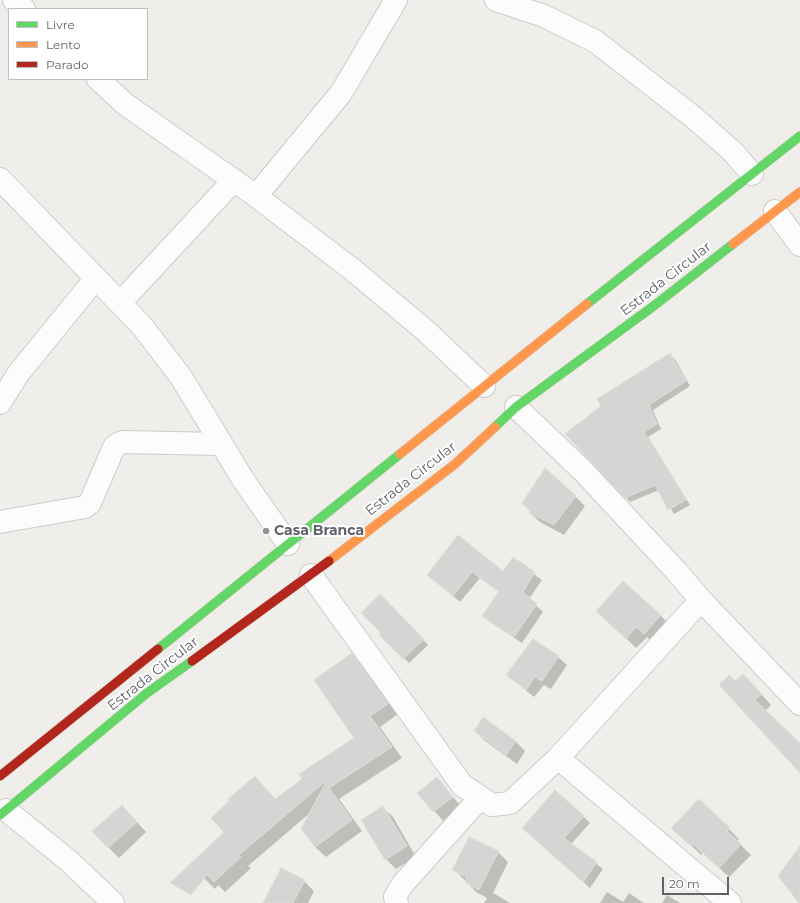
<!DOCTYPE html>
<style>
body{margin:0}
#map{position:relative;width:800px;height:903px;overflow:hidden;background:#efeeea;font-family:Montserrat,sans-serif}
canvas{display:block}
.legend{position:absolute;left:8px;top:8px;width:140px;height:72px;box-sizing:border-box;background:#fff;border:1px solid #bfc1c3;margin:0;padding:5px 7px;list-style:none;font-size:12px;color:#5f6368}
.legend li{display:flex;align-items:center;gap:8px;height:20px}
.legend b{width:20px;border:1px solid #bfc1c3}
.scale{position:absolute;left:662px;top:877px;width:67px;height:18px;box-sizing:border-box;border:2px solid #5f6368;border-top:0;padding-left:5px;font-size:12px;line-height:14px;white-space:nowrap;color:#5f6368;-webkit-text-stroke:3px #fff;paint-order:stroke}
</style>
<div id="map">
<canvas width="800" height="903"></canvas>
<ul class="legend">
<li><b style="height:5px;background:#63d668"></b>Livre</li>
<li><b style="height:5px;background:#ff974d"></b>Lento</li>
<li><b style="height:5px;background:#b3261e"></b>Parado</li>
</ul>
<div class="scale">20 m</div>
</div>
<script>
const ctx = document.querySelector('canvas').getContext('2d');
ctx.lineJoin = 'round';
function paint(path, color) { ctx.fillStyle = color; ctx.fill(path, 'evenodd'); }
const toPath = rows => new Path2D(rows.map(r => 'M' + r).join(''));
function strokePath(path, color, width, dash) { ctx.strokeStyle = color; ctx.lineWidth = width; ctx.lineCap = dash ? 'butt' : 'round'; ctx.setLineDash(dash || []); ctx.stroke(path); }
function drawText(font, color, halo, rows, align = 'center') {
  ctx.font = font + ' Montserrat,sans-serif'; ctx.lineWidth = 4; ctx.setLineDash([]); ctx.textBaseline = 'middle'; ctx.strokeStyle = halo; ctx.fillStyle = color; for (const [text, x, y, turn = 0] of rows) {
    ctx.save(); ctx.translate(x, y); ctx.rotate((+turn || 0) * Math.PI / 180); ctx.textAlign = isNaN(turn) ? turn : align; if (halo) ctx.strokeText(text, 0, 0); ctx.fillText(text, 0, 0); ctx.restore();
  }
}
paint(toPath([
 [670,354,675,359,690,386,653,410,661,429,648,437,690,505,674,514,659,490,630,502,566,435],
 [575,496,585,506,564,535,540,522,530,513],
 [459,537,503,573,513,559,542,580,529,599,543,612,522,643,490,622,484,615,499,592,480,578,460,602,428,575],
 [380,596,428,645,409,663,380,635,382,634],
 [660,615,670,625,654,643,647,637,636,648,608,620],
 [352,655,362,665,398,714,380,727,402,758,339,799,362,831,326,857,315,847,311,812,248,866,251,868,225,892,218,885,215,889,191,865,226,833,255,777,276,800,355,738],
 [558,657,567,665,551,689,544,685,534,697,507,675],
 [735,682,753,685,771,705,765,711,800,745,800,772],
 [475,731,515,741,525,751,517,764,485,741],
 [436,779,462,807,444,822,419,793],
 [122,806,146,832,119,858,93,832],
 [383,808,393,817,416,857,396,869,386,859],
 [583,816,590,823,571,844,603,869,590,888,523,828],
 [729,829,739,839,737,841,751,855,729,877,703,853,701,855,683,837],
 [498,852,508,862,493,893,510,903,484,903,487,898,476,892,454,869],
 [281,869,304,881,314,891,308,903,264,903],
 [607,892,623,902,629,893,644,903,600,903],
 [667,895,680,903,662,903]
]), '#0003');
const building = toPath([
 [670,353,686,381,649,405,657,424,644,432,686,500,668,510,655,485,625,498,565,434,601,406,597,399,670,353],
 [545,468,576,496,554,525,529,513,530,511,522,503,545,468],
 [458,535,503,571,513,557,535,572,523,592,537,604,514,637,482,616,499,591,472,572,453,596,427,575,458,535],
 [623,581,661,615,644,634,636,627,626,639,596,611,623,581],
 [380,594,424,639,403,659,379,635,381,633,361,613,380,594],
 [533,639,559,656,542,681,535,677,526,690,506,675,533,639],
 [352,653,388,704,370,716,392,747,329,788,352,820,315,847,301,829,327,780,239,855,241,857,214,882,207,875,191,895,170,883,224,832,211,818,229,801,228,799,255,776,275,799,302,779,299,774,354,738,314,680,352,653],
 [743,674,762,694,755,700,800,743,800,773,719,685,729,675,735,681,743,674],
 [483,717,516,741,506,755,474,731,483,717],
 [437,777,453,797,433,812,417,793,437,777],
 [555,790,584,816,564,838,597,862,583,882,522,828,555,790],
 [699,799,730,828,727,831,741,844,719,868,693,844,691,846,671,828,699,799],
 [122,805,137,822,108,848,92,831,122,805],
 [383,806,407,846,385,860,361,820,383,806],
 [469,837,499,851,479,890,465,882,467,877,452,870,469,837],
 [800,846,800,903,799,903,778,876,800,846],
 [281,868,305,880,293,903,263,903,281,868]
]);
paint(building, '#d6d5d3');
strokePath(building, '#deddd9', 1);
const street = toPath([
 [14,0,24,9],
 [496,0,544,16,595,41,692,116,732,151,752,174],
 [98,79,125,104,256,196,353,270,426,331,484,386],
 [0,179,142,326,181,377,244,481,288,544],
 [256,196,341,93,396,0],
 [775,211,800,245],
 [120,303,234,180],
 [0,403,18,374,96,278],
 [516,407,583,471,677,572,701,600,800,704],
 [0,522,85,507,90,503,114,447,118,444,123,442,221,444],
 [311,575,462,785,492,805,510,803,558,758,701,600],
 [558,758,730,903],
 [6,810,69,861,113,903],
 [397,903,395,897,402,885,480,798]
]);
const fast = toPath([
 [587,304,800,136],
 [495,427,516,407,655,305,733,244],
 [158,649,400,454],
 [0,815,147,693,192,661]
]);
const slow = toPath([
 [733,244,800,192],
 [400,454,587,304],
 [329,561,455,464,495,427]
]);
const jam = toPath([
 [192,661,329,561],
 [0,776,158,649]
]);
strokePath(street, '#cbcccc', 24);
strokePath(fast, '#d7ceb8', 10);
strokePath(slow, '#d7ceb8', 10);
strokePath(jam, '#d7ceb8', 10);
strokePath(street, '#fdfcfc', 22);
strokePath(fast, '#63d668', 9);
strokePath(slow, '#ff974d', 9);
strokePath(jam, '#b3261e', 9);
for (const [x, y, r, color] of [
 [266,531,4,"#919496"]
]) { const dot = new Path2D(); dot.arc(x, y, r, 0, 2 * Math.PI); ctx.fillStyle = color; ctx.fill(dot); strokePath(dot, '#fff', 1.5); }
drawText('14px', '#5f6368', '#fff', [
 ["Estrada Circular",666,279,-38],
 ["Estrada Circular",411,479,-38],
 ["Estrada Circular",153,674,-38]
]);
drawText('bold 14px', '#5f6368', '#fff', [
 ["Casa Branca",274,531]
], 'left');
</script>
